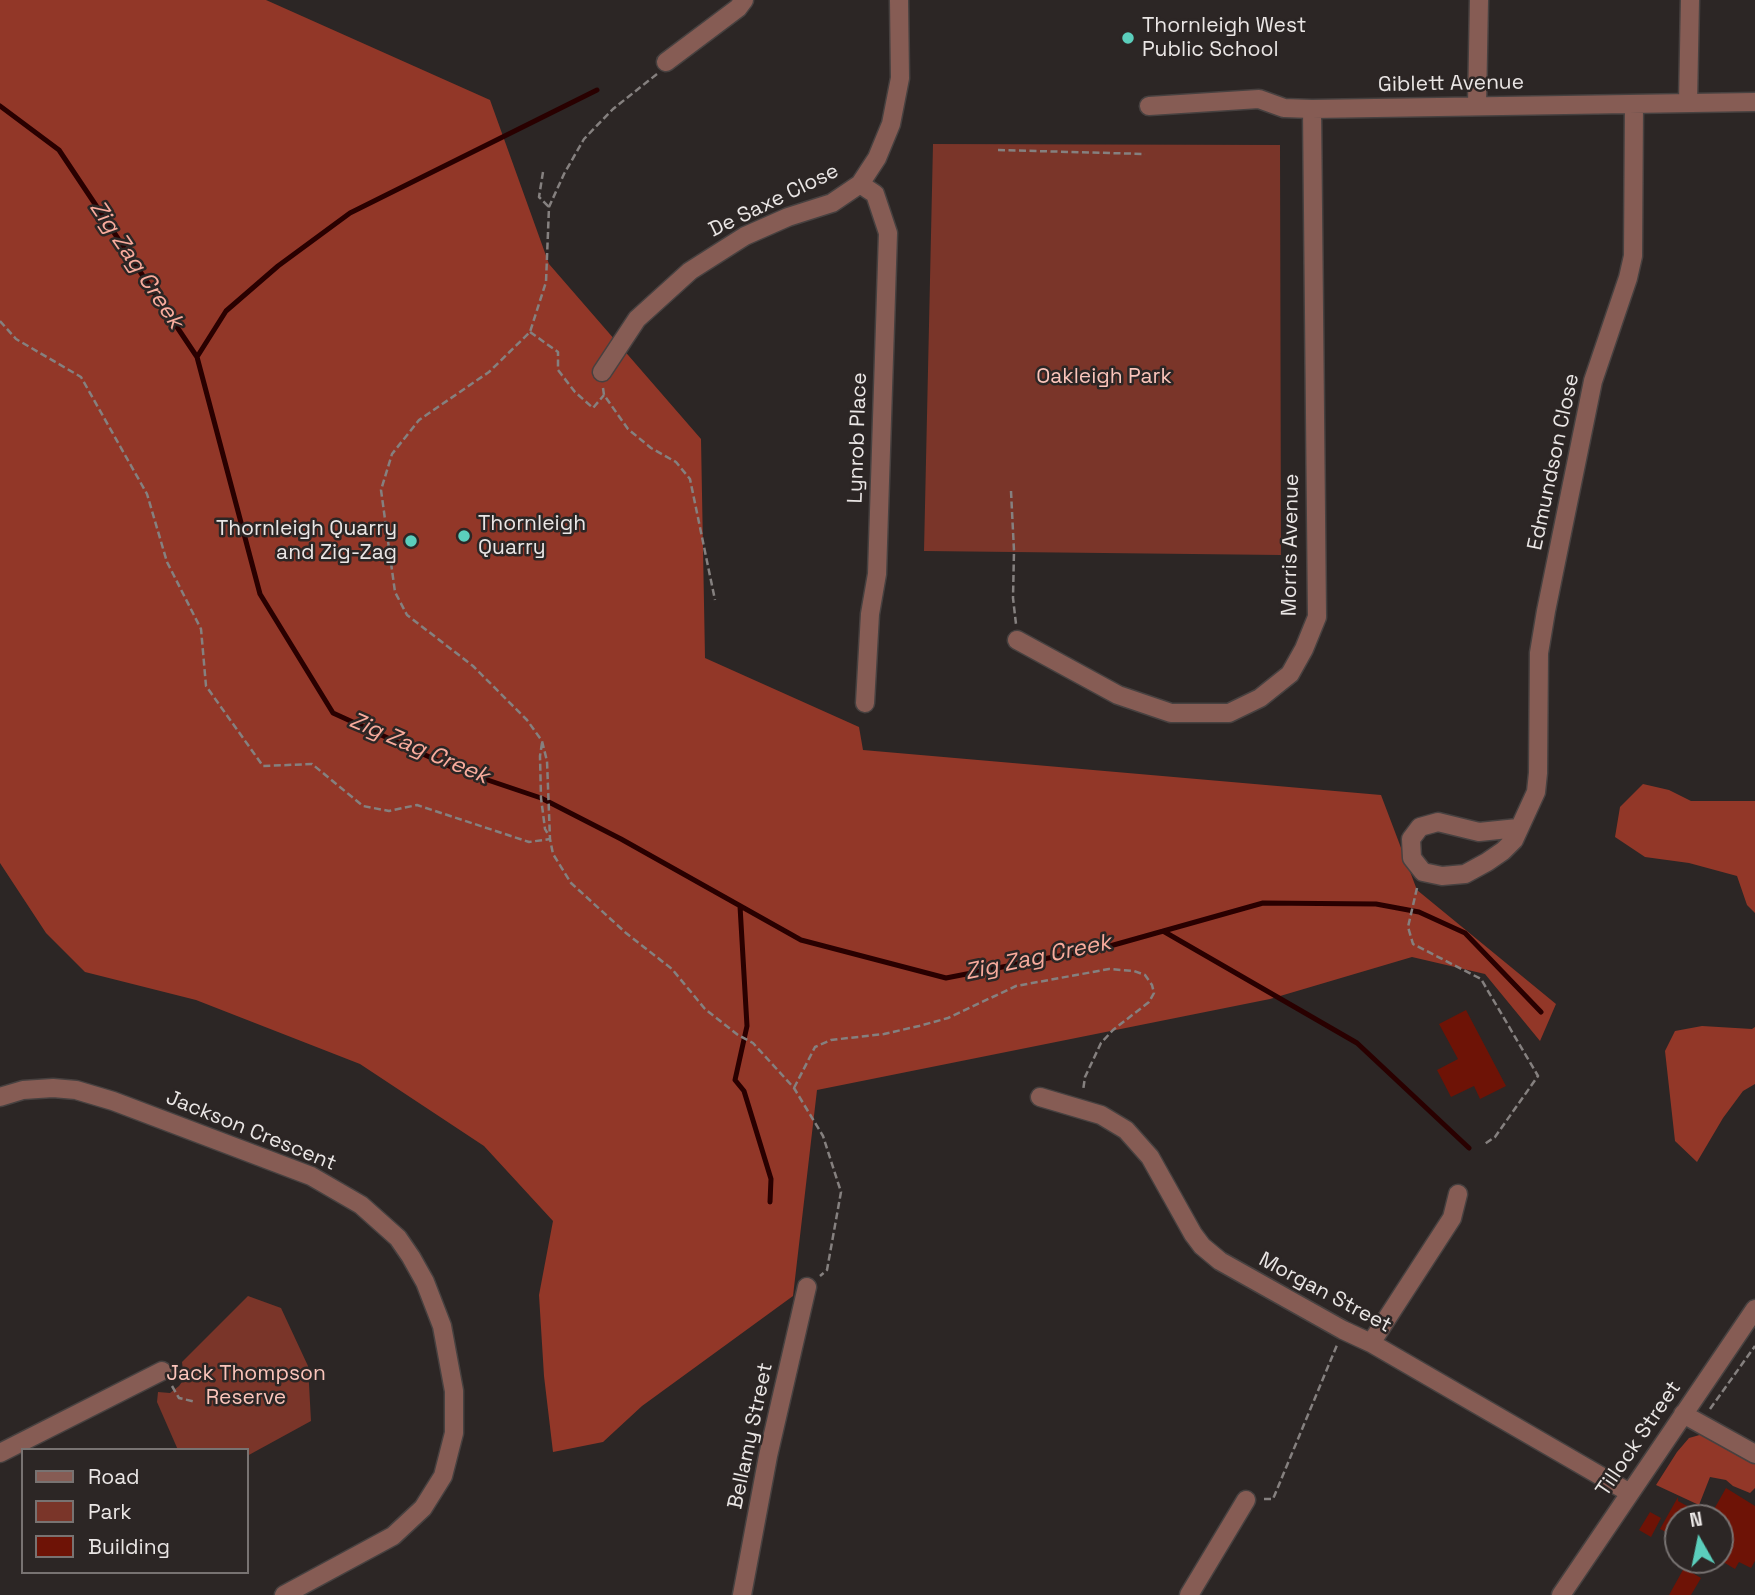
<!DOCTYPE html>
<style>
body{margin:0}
#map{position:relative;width:1755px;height:1595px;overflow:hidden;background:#2c2625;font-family:"Space Grotesk",sans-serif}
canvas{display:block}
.legend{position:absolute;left:21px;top:1448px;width:228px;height:126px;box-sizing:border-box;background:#2c2625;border:2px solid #787372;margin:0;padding:9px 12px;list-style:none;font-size:21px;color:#eae6e5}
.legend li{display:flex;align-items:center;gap:14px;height:35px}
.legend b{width:35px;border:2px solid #787372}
.north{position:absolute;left:1664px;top:1504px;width:70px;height:70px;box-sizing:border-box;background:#2c2625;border:2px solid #787372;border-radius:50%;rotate:351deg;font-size:19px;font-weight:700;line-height:28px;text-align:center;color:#eae6e5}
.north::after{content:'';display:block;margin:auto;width:24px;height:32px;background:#5bcebc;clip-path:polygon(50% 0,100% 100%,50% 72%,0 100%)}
</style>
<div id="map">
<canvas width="1755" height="1595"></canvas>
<ul class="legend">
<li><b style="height:9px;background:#865c54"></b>Road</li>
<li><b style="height:19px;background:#7a3529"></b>Park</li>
<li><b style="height:19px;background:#6e1306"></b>Building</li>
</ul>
<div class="north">N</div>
</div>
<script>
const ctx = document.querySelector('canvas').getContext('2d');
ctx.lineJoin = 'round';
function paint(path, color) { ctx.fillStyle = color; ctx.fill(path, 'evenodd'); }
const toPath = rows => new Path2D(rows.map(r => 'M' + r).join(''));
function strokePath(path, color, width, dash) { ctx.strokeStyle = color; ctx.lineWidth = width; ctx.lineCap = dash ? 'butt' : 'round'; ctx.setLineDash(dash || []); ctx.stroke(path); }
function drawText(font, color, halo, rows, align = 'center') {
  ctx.font = font + ' "Space Grotesk",sans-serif'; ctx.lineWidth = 5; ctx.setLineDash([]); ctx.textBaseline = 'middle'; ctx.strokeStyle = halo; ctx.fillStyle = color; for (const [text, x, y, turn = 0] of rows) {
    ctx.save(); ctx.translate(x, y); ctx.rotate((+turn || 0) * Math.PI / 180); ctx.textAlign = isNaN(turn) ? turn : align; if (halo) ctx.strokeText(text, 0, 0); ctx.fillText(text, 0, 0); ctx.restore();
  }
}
paint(toPath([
 [933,144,1280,145,1281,555,924,551],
 [248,1296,281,1308,308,1366,311,1421,247,1456,247,1450,178,1450,157,1402,158,1392,170,1393,179,1386,184,1379,182,1362]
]), '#7a3529');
paint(toPath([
 [0,0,266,0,490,100,549,264,701,439,705,658,859,727,863,750,1381,795,1417,890,1556,1004,1540,1041,1485,974,1412,957,1270,999,817,1090,793,1296,642,1406,603,1442,553,1452,544,1376,539,1295,553,1221,484,1146,360,1064,196,1000,85,972,46,933,0,863],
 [1643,784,1669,790,1691,801,1755,801,1755,913,1747,905,1737,876,1689,863,1645,857,1615,837,1620,807],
 [1702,1026,1752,1029,1755,1027,1755,1084,1743,1091,1723,1118,1697,1162,1675,1141,1665,1051,1675,1031],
 [1703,1434,1755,1462,1755,1488,1750,1493,1733,1486,1726,1480,1710,1477,1699,1505,1656,1485,1677,1452,1689,1438]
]), '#923728');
strokePath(toPath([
 [0,106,59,150,197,357,260,594,333,713,458,770,541,798,621,839,801,940,946,978,1110,946,1263,903,1376,904,1419,912,1465,933,1541,1012],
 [197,357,226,311,278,266,350,213,597,90],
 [740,906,747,1026,735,1080,744,1091,771,1179,770,1202],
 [1163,931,1357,1043,1469,1148]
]), '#290000', 5);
paint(toPath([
 [1466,1010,1506,1086,1480,1099,1474,1086,1451,1097,1437,1070,1458,1059,1439,1024],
 [1726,1488,1755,1506,1755,1561,1751,1568,1739,1562,1735,1569,1720,1560,1720,1518,1709,1518],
 [1678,1497,1678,1501,1709,1518,1678,1518,1678,1538,1660,1529],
 [1650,1512,1661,1518,1651,1537,1639,1530],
 [1684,1568,1701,1578,1691,1595,1669,1595]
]), '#6e1306');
const street = toPath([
 [666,62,738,8,744,0],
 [1688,103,1690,0],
 [1477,105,1479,0],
 [1149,106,1259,99,1284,108,1312,109,1755,102],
 [860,184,875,194,888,233,877,574,870,614,865,703],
 [602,372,637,319,690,271,745,236,788,217,832,203,860,184,877,158,891,124,900,78,899,0],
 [1017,640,1118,695,1171,713,1229,713,1260,698,1290,674,1304,649,1317,617,1312,109],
 [1518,828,1479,832,1438,822,1420,827,1411,839,1412,858,1423,872,1442,876,1465,874,1487,862,1503,851,1514,840,1536,792,1538,773,1539,653,1546,611,1593,381,1628,278,1633,256,1634,105],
 [0,1097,23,1090,53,1088,76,1090,113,1101,311,1176,361,1205,398,1238,411,1257,425,1282,442,1326,454,1391,454,1433,443,1476,423,1508,393,1536,284,1595],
 [1040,1097,1101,1115,1126,1130,1150,1157,1193,1234,1202,1246,1220,1261,1343,1330,1371,1343,1630,1493],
 [1371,1343,1452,1218,1458,1194],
 [1683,1414,1755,1454],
 [0,1453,162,1371],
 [742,1595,768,1456,807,1287],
 [1189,1595,1246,1500],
 [1561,1595,1755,1309]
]);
strokePath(street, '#474140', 21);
strokePath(toPath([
 [657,74,613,109,584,139,564,174,549,207,546,282,530,332,489,372,419,420,392,454,381,490,395,592,407,615,473,666,527,720,542,741,547,761,550,839,553,854,571,883,626,933,672,969,705,1009,738,1035,753,1043,794,1088,823,1136,841,1192,827,1270,820,1276],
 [998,150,1145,154],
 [543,172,539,197,549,207],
 [0,321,16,339,81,377,147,494,167,562,201,629,206,686,263,766,312,764,363,806,389,811,417,805,529,842,550,839],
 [530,332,558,352,558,370,575,392,593,408,604,395],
 [603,388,604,395,628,429,651,448,676,462,690,479,715,600],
 [1011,491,1014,551,1013,598,1016,624],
 [542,743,540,756,541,798,545,829,549,836],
 [1417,888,1408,927,1413,944,1481,979,1538,1076,1495,1137,1483,1145],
 [794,1088,815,1047,831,1040,884,1034,919,1026,948,1018,1016,986,1109,969,1134,971,1145,975,1152,985,1154,993,1149,1002,1113,1030,1101,1043,1085,1077,1083,1091],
 [172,1386,179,1398,196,1402],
 [1710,1409,1755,1346],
 [1264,1499,1273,1499,1337,1345]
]), '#85807f', 2.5, [7, 3.5]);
strokePath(street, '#865c54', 18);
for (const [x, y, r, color] of [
 [1128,38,7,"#5bcebc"],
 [464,536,7,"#5bcebc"],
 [411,541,7,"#5bcebc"]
]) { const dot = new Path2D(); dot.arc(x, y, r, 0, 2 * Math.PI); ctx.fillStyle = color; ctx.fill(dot); strokePath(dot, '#2c2625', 2.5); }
drawText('21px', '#eae6e5', '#2c2625', [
 ["Thornleigh West",1142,26],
 ["Public School",1142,50],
 ["Thornleigh",478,524],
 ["Quarry",478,548],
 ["Thornleigh Quarry",397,529,"right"],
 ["and Zig-Zag",397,553,"right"]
], 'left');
drawText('21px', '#eae6e5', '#2c2625', [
 ["Giblett Avenue",1451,84,-1],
 ["De Saxe Close",774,201,-26],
 ["Lynrob Place",858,438,-88],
 ["Edmundson Close",1554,462,-78],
 ["Morris Avenue",1291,545,-89],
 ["Jackson Crescent",251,1131,22],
 ["Morgan Street",1325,1293,28],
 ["Bellamy Street",751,1436,-78],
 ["Tillock Street",1639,1439,-56]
]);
drawText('21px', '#fbc5bb', '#2c2625', [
 ["Oakleigh Park",1104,377],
 ["Jack Thompson",246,1374],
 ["Reserve",246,1398]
]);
drawText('italic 23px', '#f9ac9d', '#2c2625', [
 ["Zig Zag Creek",136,265,56],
 ["Zig Zag Creek",419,749,23],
 ["Zig Zag Creek",1038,958,-12]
]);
</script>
